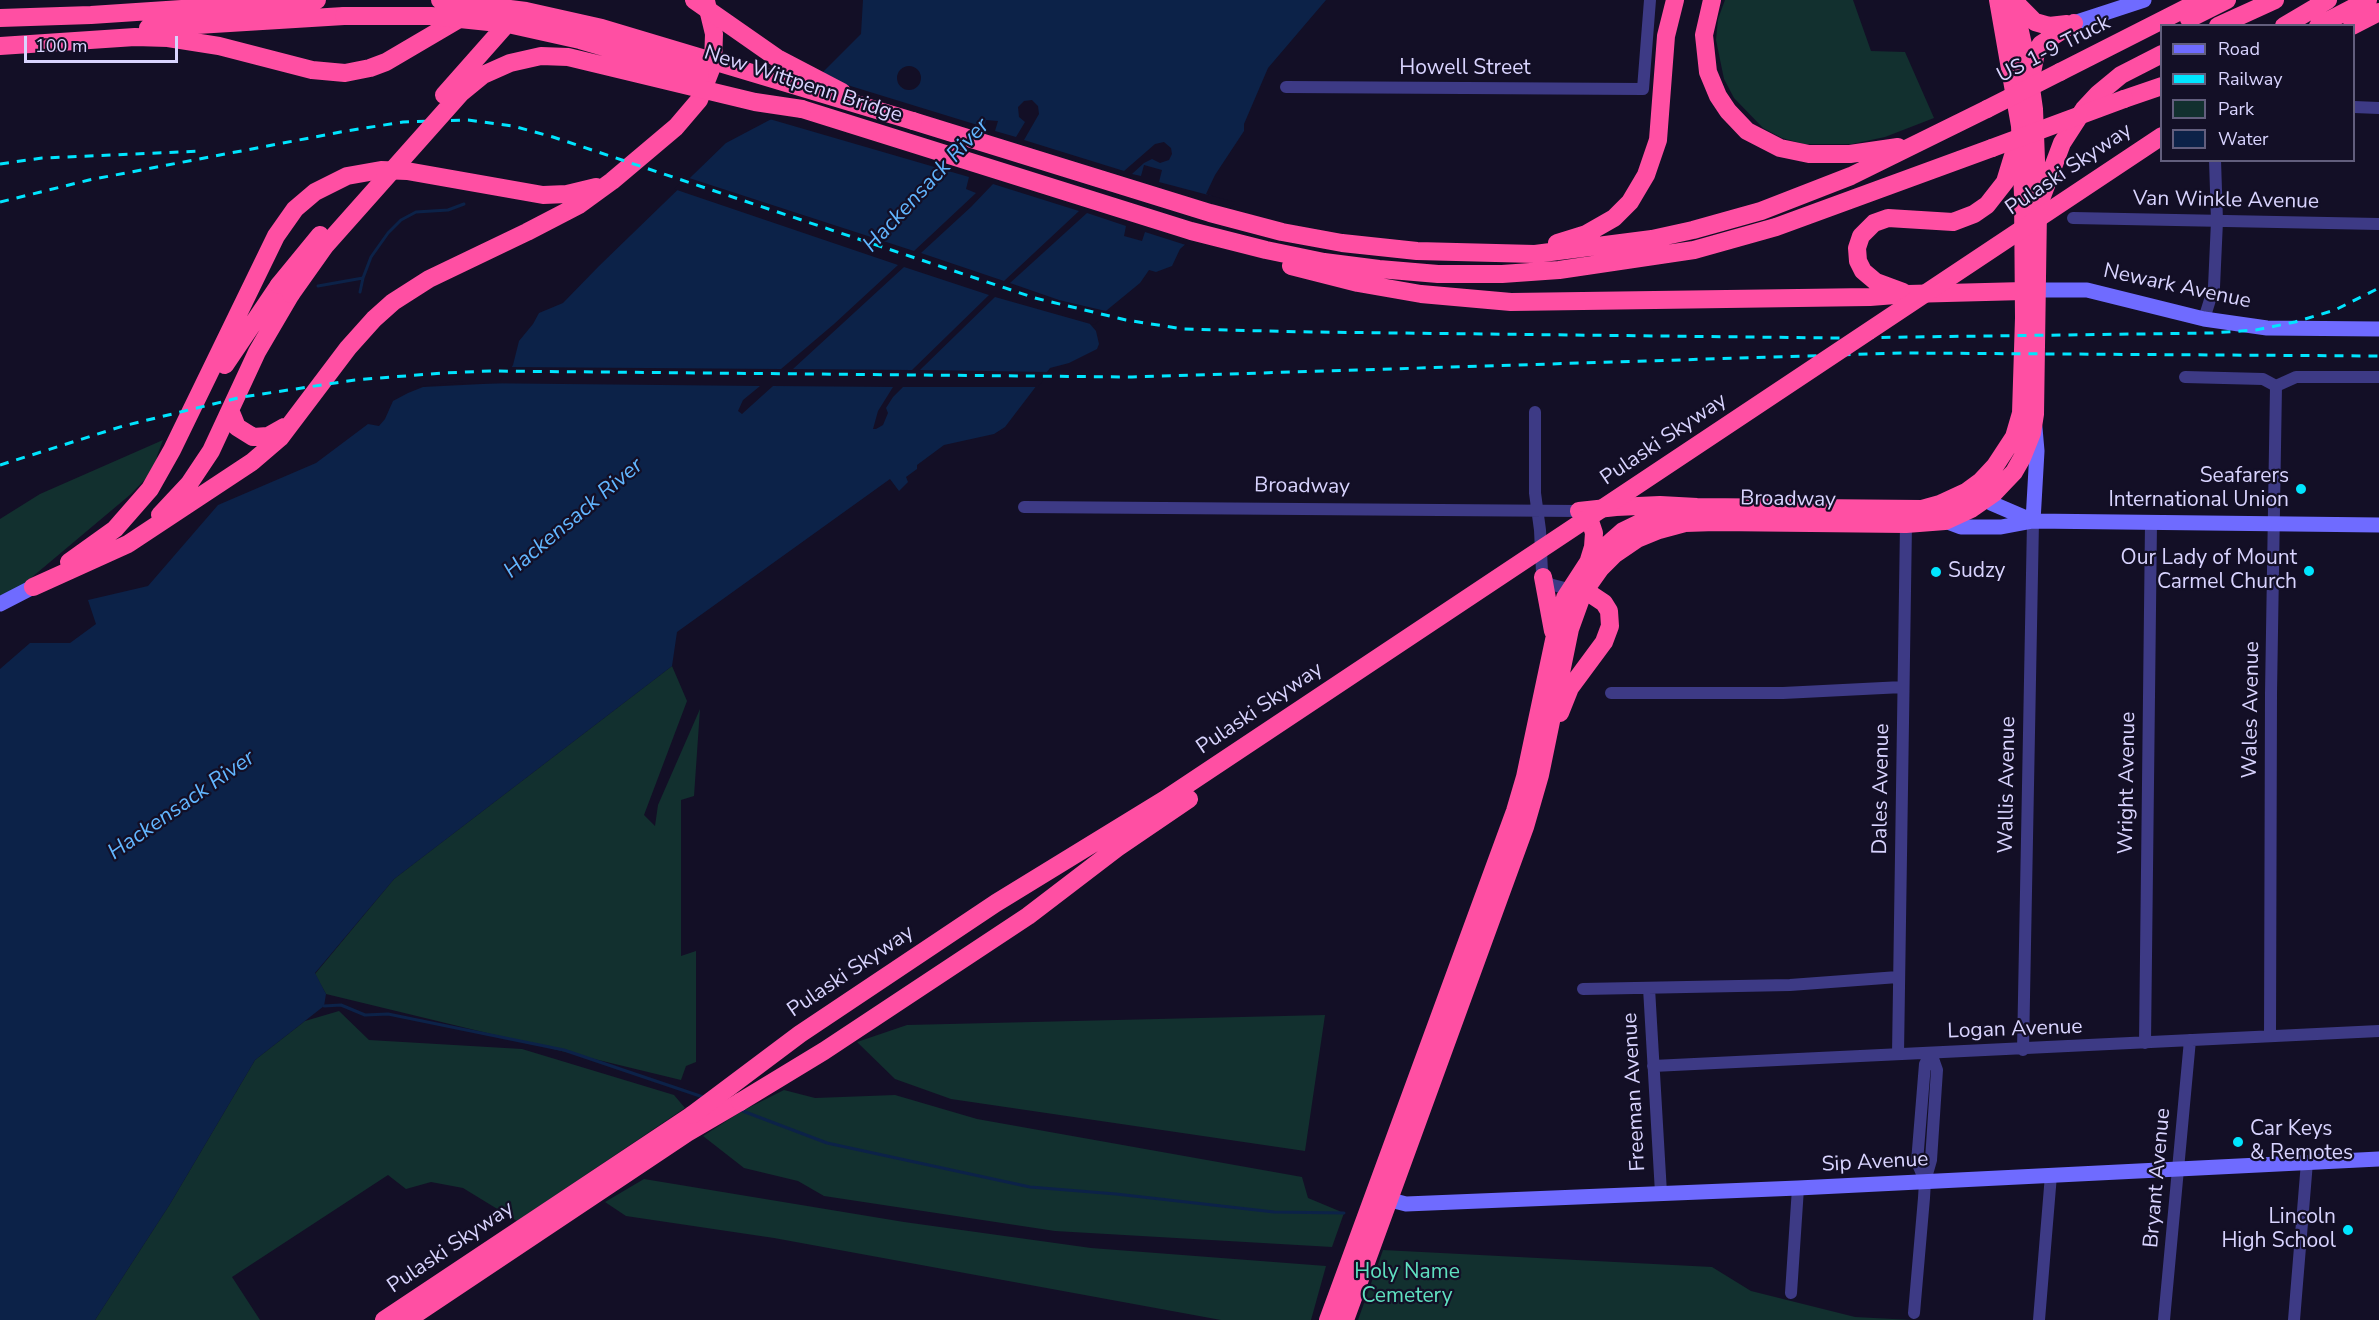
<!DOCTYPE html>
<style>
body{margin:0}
#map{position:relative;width:2379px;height:1320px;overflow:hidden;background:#130f26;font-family:"Nunito Sans",sans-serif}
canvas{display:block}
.legend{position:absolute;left:2160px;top:24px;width:195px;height:138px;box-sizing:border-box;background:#130f26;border:2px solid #625e7d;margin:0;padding:8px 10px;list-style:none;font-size:18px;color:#d9d4ff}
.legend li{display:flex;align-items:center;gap:12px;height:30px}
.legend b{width:30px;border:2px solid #625e7d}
.scale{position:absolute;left:24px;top:36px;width:154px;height:27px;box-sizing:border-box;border:3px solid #d9d4ff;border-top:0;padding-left:8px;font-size:18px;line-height:21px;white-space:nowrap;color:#d9d4ff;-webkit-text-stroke:4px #130f26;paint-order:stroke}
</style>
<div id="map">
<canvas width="2379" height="1320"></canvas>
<ul class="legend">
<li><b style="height:8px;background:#6f6bff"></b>Road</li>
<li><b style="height:8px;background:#00e5ff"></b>Railway</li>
<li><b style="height:16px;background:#12302f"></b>Park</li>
<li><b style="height:16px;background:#0c2248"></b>Water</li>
</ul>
<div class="scale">100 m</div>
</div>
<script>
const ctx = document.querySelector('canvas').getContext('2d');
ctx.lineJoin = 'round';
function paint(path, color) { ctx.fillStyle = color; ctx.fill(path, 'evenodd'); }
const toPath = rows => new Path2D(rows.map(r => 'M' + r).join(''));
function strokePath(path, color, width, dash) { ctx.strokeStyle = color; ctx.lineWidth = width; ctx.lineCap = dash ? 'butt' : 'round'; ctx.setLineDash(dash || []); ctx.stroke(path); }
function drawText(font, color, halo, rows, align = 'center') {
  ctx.font = font + ' "Nunito Sans",sans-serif'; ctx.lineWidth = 4.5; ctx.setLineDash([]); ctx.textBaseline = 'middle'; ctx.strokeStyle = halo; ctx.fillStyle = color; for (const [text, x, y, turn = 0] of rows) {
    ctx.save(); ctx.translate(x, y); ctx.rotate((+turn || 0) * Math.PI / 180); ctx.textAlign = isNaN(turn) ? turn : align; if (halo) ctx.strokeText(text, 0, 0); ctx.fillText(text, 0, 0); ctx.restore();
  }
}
paint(toPath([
 [1725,0,1853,0,1871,51,1905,52,1934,118,1885,137,1852,144,1804,144,1782,138,1763,128,1734,98,1724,79,1716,40,1718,19],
 [163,440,157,456,156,468,131,494,0,604,0,519,40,494],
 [672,666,687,701,644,815,655,826,658,805,700,709,694,796,681,800,681,956,696,951,696,1062,686,1066,681,1080,326,994,315,974,394,879],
 [339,1011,369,1040,522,1049,674,1095,685,1108,517,1221,463,1188,431,1182,406,1189,388,1175,232,1277,260,1320,95,1320,170,1204,255,1060,305,1021],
 [1325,1015,1305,1151,951,1099,895,1079,857,1042,907,1025],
 [784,1090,815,1098,895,1095,977,1119,1302,1177,1308,1198,1344,1213,1332,1247,1055,1231,824,1196,798,1181,744,1168,703,1136,742,1111],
 [644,1179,904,1222,1091,1248,1326,1266,1311,1320,1221,1320,774,1238,626,1216,605,1202],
 [1383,1250,1712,1267,1751,1291,1855,1317,1912,1320,1358,1320]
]), '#12302f');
paint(toPath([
 [863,0,1326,0,1268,68,1244,124,1244,131,1215,175,1206,194,1232,204,1180,249,1172,266,1156,272,1149,270,1140,283,1090,324,1096,331,1099,344,1097,349,1069,363,1050,368,1005,427,994,434,944,445,917,465,917,469,906,477,908,482,899,491,890,479,677,632,672,666,394,879,315,973,326,994,324,1006,255,1060,170,1204,95,1320,0,1320,0,669,30,643,70,643,96,624,88,600,148,586,218,505,316,463,368,424,379,426,385,419,393,401,408,393,423,387,502,383,513,365,519,341,533,324,539,313,563,303,599,266,726,143,781,114,861,34]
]), '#0c2248');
paint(toPath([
 '897 78a12 12 0 1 1 24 0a12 12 0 1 1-24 0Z',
 [819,72,844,84,984,127,986,120,998,121,995,131,1016,137,1025,122,1019,117,1018,107,1024,101,1032,100,1038,106,1039,114,1024,140,1124,171,1155,144,1164,142,1171,148,1172,154,1169,160,1160,163,1152,159,1144,163,1132,174,1141,176,1144,165,1162,170,1159,182,1235,202,1235,204,1189,246,1145,232,1142,241,1124,236,1126,226,1087,213,1010,283,1059,300,1110,312,1094,325,995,297,920,370,1050,372,1038,387,903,387,893,397,886,408,888,413,883,425,876,429,873,429,878,411,893,387,773,386,742,414,738,411,743,400,760,386,466,383,415,387,463,381,500,381,508,367,781,369,834,324,898,265,674,189,686,177,914,251,976,193,966,189,969,177,766,118,779,111],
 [993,184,1079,211,1004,281,921,253,971,207],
 [904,267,989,295,912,370,793,369]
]), '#130f26');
strokePath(toPath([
 [318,286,363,278],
 [360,292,363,278,371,257,388,233,401,220,416,212,448,210,464,204],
 [324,1006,341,1005,365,1015,388,1014,564,1050,703,1097],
 [740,1110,827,1143,1030,1187,1116,1194,1274,1212,1344,1213]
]), '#0c2248', 3);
strokePath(toPath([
 [1286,87,1643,89,1650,0],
 [2354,107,2379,108],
 [2073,218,2379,224],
 [2204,319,2214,287,2217,221,2215,160],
 [2185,377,2263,379,2276,386,2296,377,2379,377],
 [1535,412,1535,493,1540,530,1542,572,1549,584,1576,591],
 [1024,507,1579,511],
 [1611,693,1783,693,1903,687],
 [1649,988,1661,1193],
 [1583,989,1790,985,1898,977],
 [2270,1035,2271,693,2276,386],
 [2145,1043,2151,523],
 [2023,1050,2033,521],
 [1898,1054,1906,524],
 [1653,1066,2379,1031],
 [1925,1181,1931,1160,1937,1070,1931,1053],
 [1791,1293,1798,1188],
 [1914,1313,1924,1198,1925,1181,1917,1162,1925,1064,1931,1053],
 [2039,1320,2051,1175],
 [2164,1320,2190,1040],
 [2294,1320,2307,1162]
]), '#3d3a85', 12);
strokePath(toPath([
 [2074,23,2144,0],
 [2026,290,2087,290,2204,319,2267,328,2379,329],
 [1977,493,1991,503,2033,521],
 [1945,521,1961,527,2001,527,2033,521,2379,525],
 [2033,521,2037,451,2035,428],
 [0,604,33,587],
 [1379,1197,1406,1204,1798,1188,2379,1159]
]), '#6f6bff', 15);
strokePath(toPath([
 [1712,0,1704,35,1708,72,1718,96,1728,111,1747,131,1780,148,1809,154,1850,154,1898,147],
 [2014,1,2035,22,2049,26,2067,24],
 [0,18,91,15,317,0],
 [2189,19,2227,0],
 [2218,26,2275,0],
 [2284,26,2328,0],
 [2318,26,2368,0],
 [2352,26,2379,12],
 [148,28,344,16],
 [0,46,135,37,168,38,219,46,312,70,345,73,370,68,386,62,466,15],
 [2060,72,2202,0],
 [2032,73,2036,52,2041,44,2074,23],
 [2124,99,2162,86],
 [802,109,1191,231,1266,250,1324,262,1379,269,1438,274,1502,274,1559,270,1694,250,1776,227,1992,148],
 [913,121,1210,213,1282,232,1342,243,1417,251,1535,254,1652,239,1693,230,1761,211,1851,176,1987,109],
 [2041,199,2062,143,2084,109,2098,94,2121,75,2162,54],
 [1557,243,1586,234,1614,218,1630,202,1646,175,1658,140,1666,36,1675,0],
 [1291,266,1358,283,1421,294,1511,302,1870,297,1908,294,2024,291],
 [1903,292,1876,282,1863,271,1858,261,1857,248,1861,236,1874,223,1888,218,1953,222,1974,214,1987,205,2005,182,2016,146],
 [225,365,279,285],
 [230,410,237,427,253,437,268,436,284,427],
 [1579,511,1616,507,1660,505,1697,507,1922,509,1940,504,1966,492,1981,481,1995,466,2014,437,2021,413,2024,318,2023,195,2020,126,1998,0],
 [1579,511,1590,521,1594,533,1593,547,1589,560],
 [160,515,189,484,211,451,257,352,291,294],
 [69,562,115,529,150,489,172,450,276,236,295,209,315,192,347,176,381,170,407,171,543,195,567,194,596,187],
 [1543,577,1553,631],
 [33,587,128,544,252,462,280,438,348,348,374,319,393,302,429,279,527,232,579,205,612,181,676,127,699,100,713,64,714,34,706,1],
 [1560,713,1570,688,1604,642,1610,626,1609,611,1604,603,1592,595,1583,593],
 [384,1320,692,1115],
 [407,1320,687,1133,740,1102],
 [1328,1320,1515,811,1525,777,1554,640,1565,598,1589,561,1623,531,1656,515,1675,510,1697,507],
 [1345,1320,1525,827,1540,775,1570,629,1583,593,1600,569,1615,554,1637,539,1659,530,1685,523,1716,522,1906,524,1945,521,1971,509,1994,493,2014,472,2022,458,2032,433,2035,414,2038,210,2034,109,2028,67,2013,0]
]), '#ff4fa3', 18);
strokePath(toPath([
 [0,164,42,158,203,151],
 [0,202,89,180,346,131,403,122,468,120,513,126,553,137,1035,298,1126,320,1183,329,1311,332,1836,338,2212,333,2256,330,2295,322,2335,310,2379,288],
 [0,465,123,426,242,397,355,380,442,373,491,371,1132,377,1902,353,2379,356]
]), '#00e5ff', 3, [9, 8]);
strokePath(toPath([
 [440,0,526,11,602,28,913,121],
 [694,0,777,58,842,92],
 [344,16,431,16,508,24,580,40,700,75],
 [444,95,513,17],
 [1987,109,2060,72],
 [1992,148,2124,99],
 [279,285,320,235],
 [291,294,325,246,461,93,483,75,510,63,541,56,568,57,755,102,802,109],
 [740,1102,824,1051,1028,916,1117,848,1189,799],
 [692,1115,800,1034,996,903,1164,800,2162,136]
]), '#ff4fa3', 18);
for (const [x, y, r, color] of [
 [2301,489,6,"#00e5ff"],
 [2309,571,6,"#00e5ff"],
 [1936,572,6,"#00e5ff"],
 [2238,1142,6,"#00e5ff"],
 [2348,1230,6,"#00e5ff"]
]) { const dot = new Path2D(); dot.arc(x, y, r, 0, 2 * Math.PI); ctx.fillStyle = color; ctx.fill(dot); strokePath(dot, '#130f26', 2); }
drawText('21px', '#d9d4ff', '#130f26', [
 ["US 1-9 Truck",2054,50,-27],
 ["Howell Street",1465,69],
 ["New Wittpenn Bridge",803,85,18],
 ["Pulaski Skyway",2069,170,-34],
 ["Van Winkle Avenue",2226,201,1],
 ["Newark Avenue",2177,287,12],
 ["Pulaski Skyway",1664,440,-34],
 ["Broadway",1302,487,1],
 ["Broadway",1788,500,1],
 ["Pulaski Skyway",1260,709,-34],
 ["Wales Avenue",2252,710,-89],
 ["Wright Avenue",2128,783,-89],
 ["Wallis Avenue",2008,785,-89],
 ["Dales Avenue",1882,789,-89],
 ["Pulaski Skyway",851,972,-34],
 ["Logan Avenue",2015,1030,-2],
 ["Freeman Avenue",1635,1092,-93],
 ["Sip Avenue",1875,1163,-3],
 ["Bryant Avenue",2158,1178,-85],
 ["Pulaski Skyway",451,1248,-34]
]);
drawText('21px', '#d9d4ff', '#130f26', [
 ["Seafarers",2289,477],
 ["International Union",2289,501],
 ["Our Lady of Mount",2297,559],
 ["Carmel Church",2297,583],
 ["Sudzy",1948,572,"left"],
 ["Car Keys",2250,1130,"left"],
 ["& Remotes",2250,1154,"left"],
 ["Lincoln",2336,1218],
 ["High School",2336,1242]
], 'right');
drawText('21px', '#5fe0c0', '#130f26', [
 ["Holy Name",1407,1273],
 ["Cemetery",1407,1297]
]);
drawText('italic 22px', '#62b6ff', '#130f26', [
 ["Hackensack River",927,186,-47],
 ["Hackensack River",574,519,-40],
 ["Hackensack River",182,806,-35]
]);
</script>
